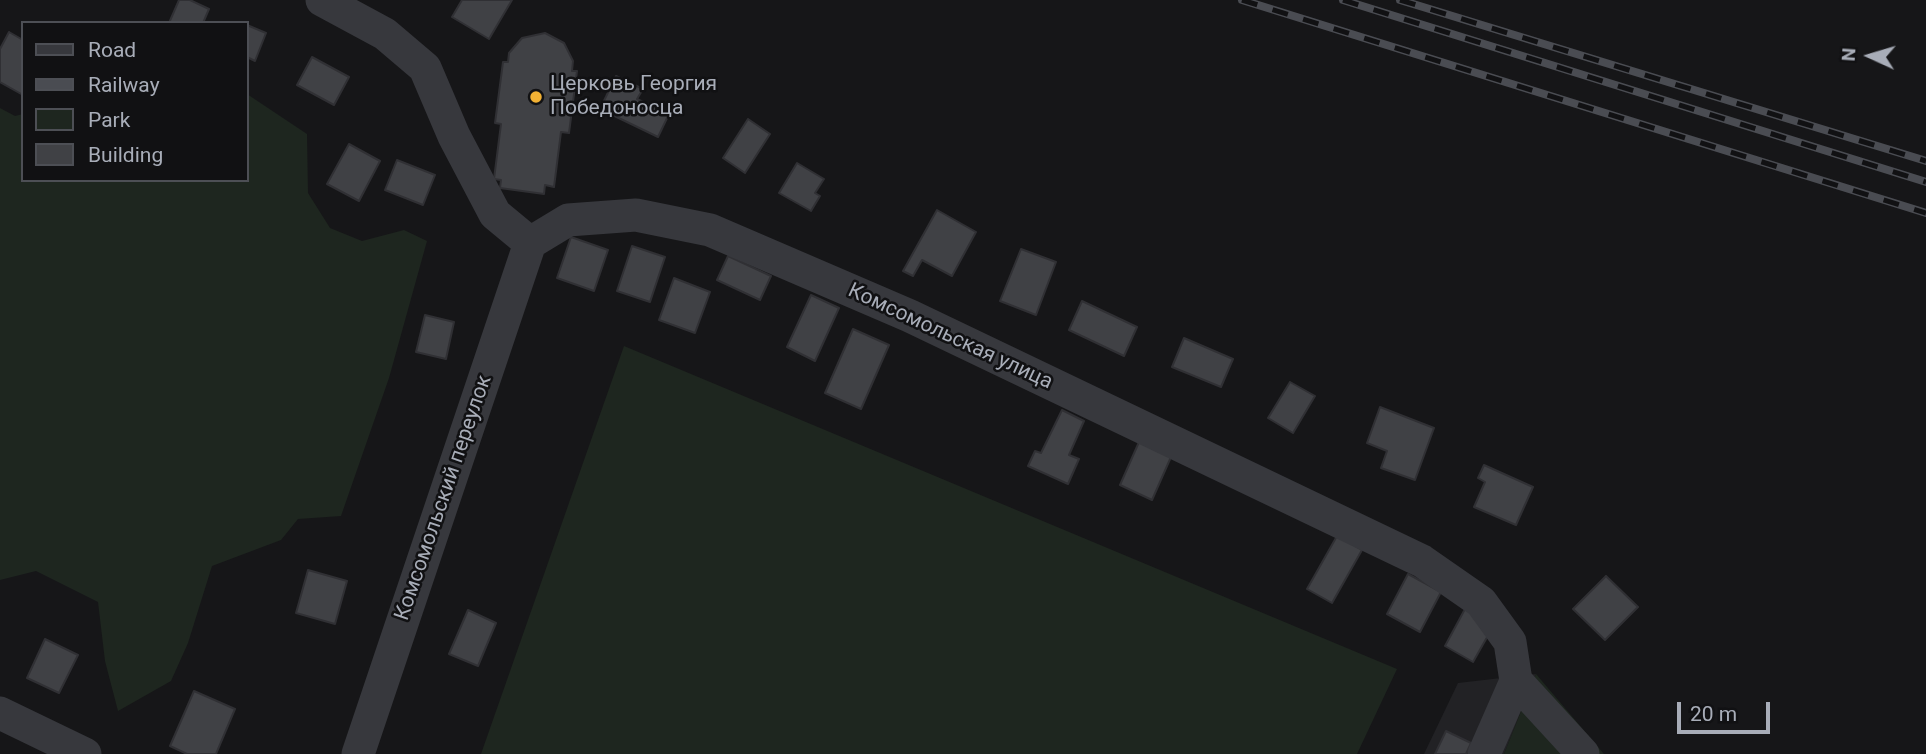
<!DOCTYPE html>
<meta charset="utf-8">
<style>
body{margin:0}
#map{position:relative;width:1926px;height:754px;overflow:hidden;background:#161618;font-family:Roboto,sans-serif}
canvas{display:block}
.legend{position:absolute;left:21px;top:21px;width:228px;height:161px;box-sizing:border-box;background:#111113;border:2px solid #4d4f55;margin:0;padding:9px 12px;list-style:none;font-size:21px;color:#a8adb8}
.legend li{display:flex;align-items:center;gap:14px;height:35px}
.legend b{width:35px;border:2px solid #4d4f55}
.north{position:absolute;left:1835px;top:21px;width:70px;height:70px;-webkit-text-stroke:5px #111113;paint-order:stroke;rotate:274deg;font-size:19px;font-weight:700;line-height:28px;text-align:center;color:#a8adb8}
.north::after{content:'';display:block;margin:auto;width:24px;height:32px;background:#a8adb8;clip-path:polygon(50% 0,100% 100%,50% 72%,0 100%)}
.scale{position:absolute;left:1677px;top:702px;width:93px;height:32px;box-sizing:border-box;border:4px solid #a8adb8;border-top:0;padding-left:9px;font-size:21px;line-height:24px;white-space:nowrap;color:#a8adb8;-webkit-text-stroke:5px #111113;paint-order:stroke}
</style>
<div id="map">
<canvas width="1926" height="754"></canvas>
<ul class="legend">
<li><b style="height:9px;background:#37383d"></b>Road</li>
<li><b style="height:9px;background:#4a4c52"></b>Railway</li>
<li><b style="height:19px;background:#1e261f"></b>Park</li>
<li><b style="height:19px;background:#404145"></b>Building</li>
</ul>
<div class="north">N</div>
<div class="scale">20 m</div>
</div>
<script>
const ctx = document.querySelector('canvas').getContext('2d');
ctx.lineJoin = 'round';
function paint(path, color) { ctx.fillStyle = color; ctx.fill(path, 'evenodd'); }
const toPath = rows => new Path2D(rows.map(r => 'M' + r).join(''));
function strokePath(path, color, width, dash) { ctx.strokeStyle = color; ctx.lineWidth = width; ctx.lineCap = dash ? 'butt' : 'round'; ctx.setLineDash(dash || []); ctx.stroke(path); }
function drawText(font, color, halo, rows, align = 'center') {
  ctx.font = font + ' Roboto,sans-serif'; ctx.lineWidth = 5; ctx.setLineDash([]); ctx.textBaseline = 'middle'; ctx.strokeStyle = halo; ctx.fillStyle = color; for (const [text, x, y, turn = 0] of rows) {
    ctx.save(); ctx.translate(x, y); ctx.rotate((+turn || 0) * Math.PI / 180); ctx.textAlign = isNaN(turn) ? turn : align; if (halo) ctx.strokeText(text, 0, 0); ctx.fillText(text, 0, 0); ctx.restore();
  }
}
paint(toPath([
 [1536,674,1504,754,1424,754,1458,683]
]), '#222225');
paint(toPath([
 [247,94,307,134,308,193,330,228,362,241,404,230,427,241,389,378,341,516,298,519,281,540,212,566,188,643,171,681,118,711,105,661,98,602,36,571,0,580,0,108,15,116,23,114,23,180,247,180],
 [624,346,1397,669,1357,754,481,754],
 [1536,674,1604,754,1504,754]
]), '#1e261f');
const building = toPath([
 [179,0,190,0,209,9,203,23,169,23,179,0],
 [462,0,512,0,489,39,452,17,462,0],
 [247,25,266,33,255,61,247,57,247,25],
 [9,32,23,40,23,95,0,82,0,49,9,32],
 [545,33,564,43,573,61,572,71,577,71,569,133,561,132,554,187,545,185,544,194,500,188,501,180,494,179,501,124,495,123,503,62,508,62,509,53,522,38,545,33],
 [312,57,349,77,334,105,297,85,312,57],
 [616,76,643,89,637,99,669,114,658,137,600,109,616,76],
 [748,119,770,134,745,173,723,158,748,119],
 [349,144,380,161,359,201,327,184,349,144],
 [397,160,435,175,423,205,385,190,397,160],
 [797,163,824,179,815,193,820,196,811,211,779,193,797,163],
 [937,210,976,232,952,276,922,260,913,276,903,271,937,210],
 [571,237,608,250,594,291,557,278,571,237],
 [632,246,665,257,650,302,617,291,632,246],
 [1021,249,1056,262,1036,315,1000,301,1021,249],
 [728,256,771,276,760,300,717,280,728,256],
 [674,278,710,292,695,333,659,320,674,278],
 [811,295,839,308,815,361,787,347,811,295],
 [1082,301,1137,327,1124,356,1069,330,1082,301],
 [425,315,454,322,446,359,416,352,425,315],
 [853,329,889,345,861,409,825,393,853,329],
 [1184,338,1233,359,1221,387,1172,367,1184,338],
 [1290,382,1315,396,1293,433,1268,418,1290,382],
 [1380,407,1434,428,1415,480,1381,468,1387,451,1367,443,1380,407],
 [1062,410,1084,421,1069,455,1079,459,1068,484,1028,466,1035,451,1041,453,1062,410],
 [1139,442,1171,457,1152,500,1120,485,1139,442],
 [1484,465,1533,487,1516,525,1474,507,1485,482,1478,478,1484,465],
 [1337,536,1362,550,1332,603,1307,589,1337,536],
 [308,570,347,581,335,624,296,613,308,570],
 [1408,574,1441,592,1420,632,1387,614,1408,574],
 [1606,576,1638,607,1605,640,1573,609,1606,576],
 [1465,609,1494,625,1473,662,1445,646,1465,609],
 [468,610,496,623,478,666,449,654,468,610],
 [45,639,78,655,59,693,27,678,45,639],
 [194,691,235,709,216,754,187,754,170,746,194,691],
 [1446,731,1471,743,1466,754,1435,754,1446,731]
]);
paint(building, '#404145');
strokePath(building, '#303034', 2);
strokePath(toPath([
 [322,0,385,34,425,68,454,136,495,214,530,243],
 [530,243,568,220,636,215,710,230,910,316,1422,561,1481,602,1510,642,1516,681,1583,754],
 [0,713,85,754],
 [358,754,530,243],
 [1484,754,1516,681]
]), '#37383d', 33);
const rail = toPath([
 [1242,0,1926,213],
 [1343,0,1926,182],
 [1400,0,1926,161]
]);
strokePath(rail, '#4a4c52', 8);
strokePath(rail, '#111113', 5, [16]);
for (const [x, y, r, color] of [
 [536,97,7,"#f2b134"]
]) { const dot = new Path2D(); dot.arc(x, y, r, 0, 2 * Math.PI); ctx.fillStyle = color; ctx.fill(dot); strokePath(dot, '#111113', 2.5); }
drawText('21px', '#a8adb8', '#111113', [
 ["Церковь Георгия",550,85],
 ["Победоносца",550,109]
], 'left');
drawText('21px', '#a8adb8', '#111113', [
 ["Комсомольская улица",950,337,25],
 ["Комсомольский переулок",444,498,-71]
]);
</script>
